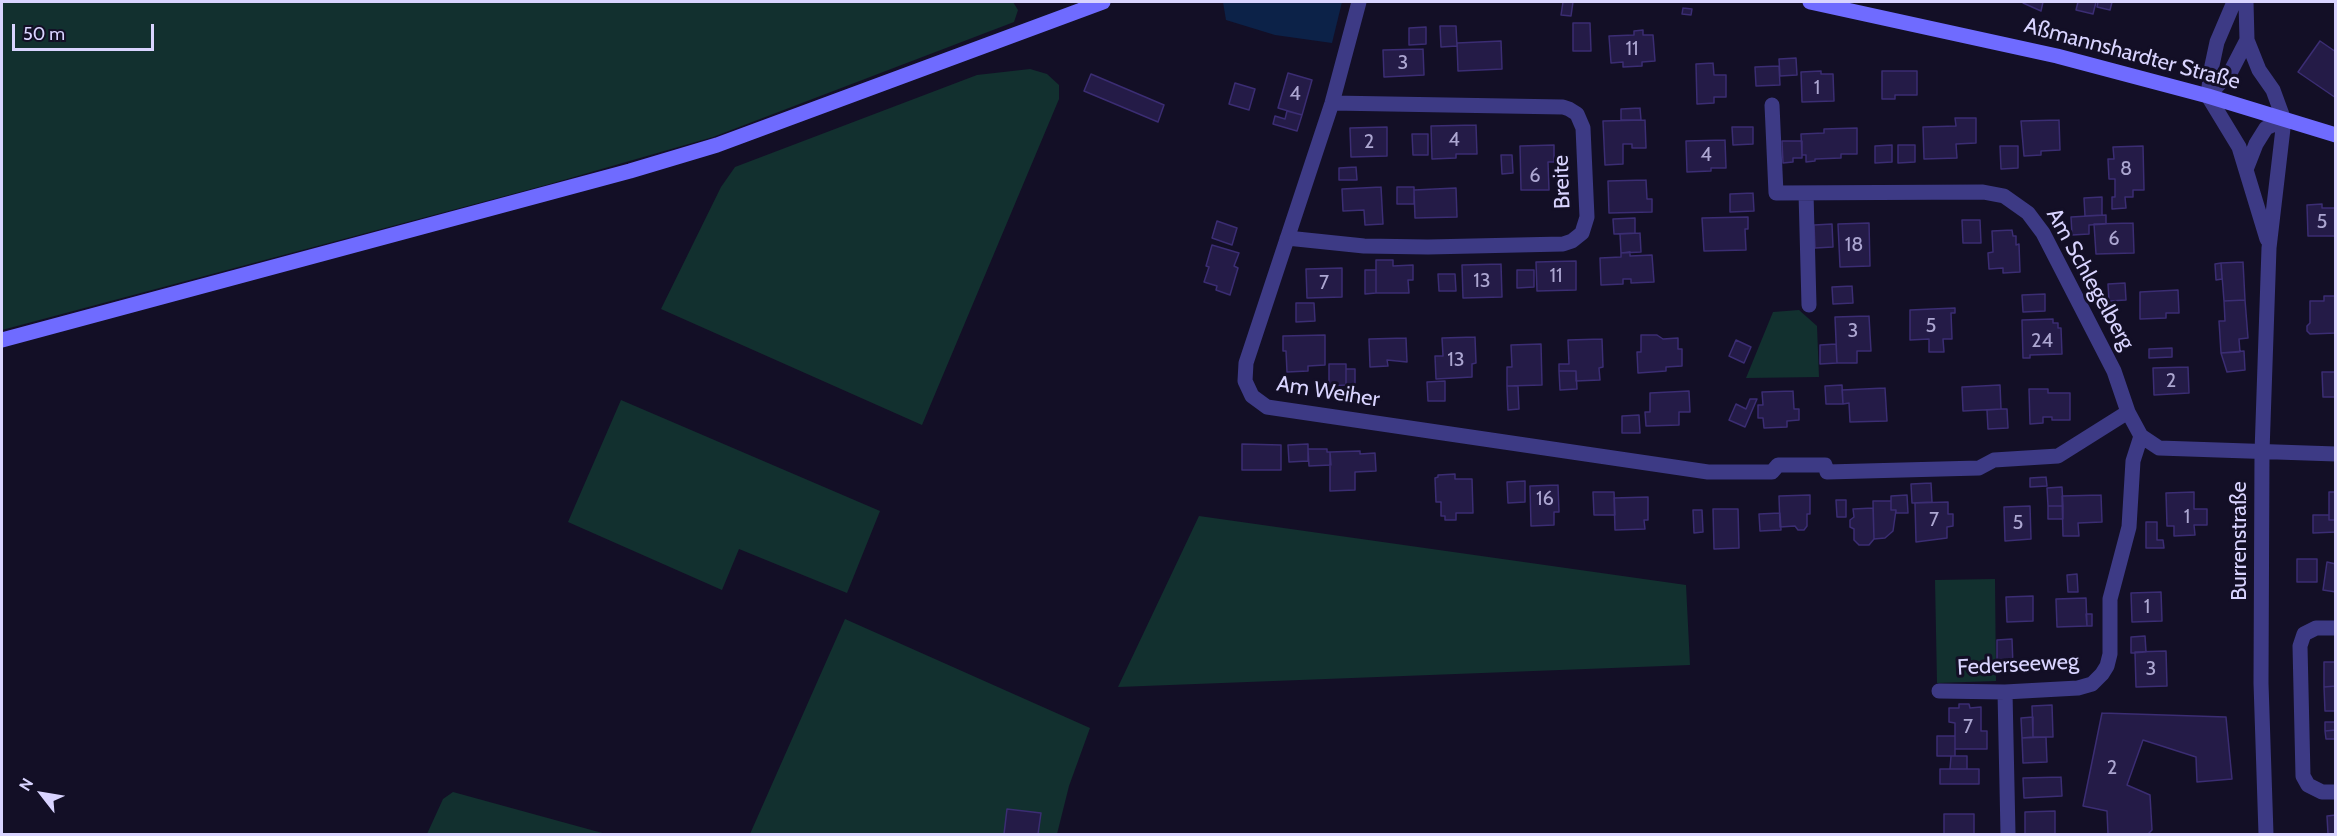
<!DOCTYPE html>
<meta charset="utf-8">
<style>
body{margin:0}
#map{position:relative;width:2337px;height:836px;overflow:hidden;background:#130f26;font-family:Cabin,sans-serif}
canvas{display:block}
.frame{position:absolute;inset:0;border:3px solid #d9d4ff;pointer-events:none}
.north{position:absolute;left:12px;top:764px;width:60px;height:60px;-webkit-text-stroke:4px #130f26;paint-order:stroke;rotate:301deg;font-size:16px;font-weight:700;line-height:24px;text-align:center;color:#d9d4ff}
.north::after{content:'';display:block;margin:auto;width:21px;height:27px;background:#d9d4ff;clip-path:polygon(50% 0,100% 100%,50% 72%,0 100%)}
.scale{position:absolute;left:12px;top:24px;width:142px;height:27px;box-sizing:border-box;border:3px solid #d9d4ff;border-top:0;padding-left:8px;font-size:18px;line-height:21px;white-space:nowrap;color:#d9d4ff;-webkit-text-stroke:4px #130f26;paint-order:stroke}
</style>
<div id="map">
<canvas width="2337" height="836"></canvas>
<div class="frame"></div>
<div class="north">N</div>
<div class="scale">50 m</div>
</div>
<script>
const ctx = document.querySelector('canvas').getContext('2d');
ctx.lineJoin = 'round';
function paint(path, color) { ctx.fillStyle = color; ctx.fill(path, 'evenodd'); }
const toPath = rows => new Path2D(rows.map(r => 'M' + r).join(''));
function strokePath(path, color, width, dash) { ctx.strokeStyle = color; ctx.lineWidth = width; ctx.lineCap = dash ? 'butt' : 'round'; ctx.setLineDash(dash || []); ctx.stroke(path); }
function drawText(font, color, halo, rows, align = 'center') {
  ctx.font = font + ' Cabin,sans-serif'; ctx.lineWidth = 6; ctx.setLineDash([]); ctx.textBaseline = 'middle'; ctx.strokeStyle = halo; ctx.fillStyle = color; for (const [text, x, y, turn = 0] of rows) {
    ctx.save(); ctx.translate(x, y); ctx.rotate((+turn || 0) * Math.PI / 180); ctx.textAlign = isNaN(turn) ? turn : align; if (halo) ctx.strokeText(text, 0, 0); ctx.fillText(text, 0, 0); ctx.restore();
  }
}
paint(toPath([
 [2,2,1013,2,1018,10,1014,22,713,137,546,185,2,330],
 [1030,69,1047,74,1059,85,1059,99,922,425,661,309,721,187,735,167,977,75],
 [1799,310,1817,326,1819,377,1746,378,1773,312],
 [621,400,880,511,847,593,739,549,722,590,568,522],
 [1199,516,1686,585,1690,665,1118,687],
 [1995,579,1996,681,1937,683,1935,580],
 [845,619,1090,728,1069,786,1057,834,750,834],
 [453,792,606,834,427,834,443,799]
]), '#12302f');
paint(toPath([
 [1223,2,1342,2,1332,43,1275,35,1226,20]
]), '#0c2248');
const building = toPath([
 [1563,2,1573,2,1571,16,1561,15,1563,2],
 [2078,2,2096,2,2093,14,2076,10,2078,2],
 [2098,2,2112,2,2110,10,2097,7,2098,2],
 [2023,3,2023,2,2043,2,2041,11,2023,3],
 [1683,8,1692,9,1691,15,1682,14,1683,8],
 [1573,23,1590,23,1591,51,1573,51,1573,23],
 [1440,26,1456,26,1457,46,1441,47,1440,26],
 [1426,27,1426,44,1409,45,1409,28,1426,27],
 [1643,30,1643,35,1653,35,1655,61,1642,62,1642,66,1623,67,1623,62,1611,63,1609,36,1634,35,1634,31,1643,30],
 [1501,41,1502,69,1458,71,1457,43,1501,41],
 [2320,41,2336,52,2336,98,2298,72,2320,41],
 [1423,49,1424,75,1384,77,1383,50,1423,49],
 [1796,58,1797,75,1780,76,1779,59,1796,58],
 [1713,63,1714,75,1726,75,1726,97,1714,97,1714,103,1697,104,1696,64,1713,63],
 [1779,66,1780,85,1756,86,1755,67,1779,66],
 [1821,71,1821,74,1833,74,1834,101,1802,102,1801,72,1821,71],
 [1882,71,1917,71,1917,95,1895,95,1895,99,1882,99,1882,71],
 [1288,73,1312,80,1302,115,1278,108,1288,73],
 [1091,74,1164,105,1158,122,1084,91,1091,74],
 [1235,83,1255,89,1249,110,1229,104,1235,83],
 [1640,108,1641,120,1621,120,1621,109,1640,108],
 [1287,111,1302,115,1297,131,1273,124,1275,116,1285,119,1287,111],
 [1955,118,1976,118,1976,143,1956,144,1957,158,1924,159,1923,127,1956,126,1955,118],
 [1645,120,1646,148,1632,148,1632,144,1623,144,1623,164,1605,165,1603,121,1645,120],
 [2059,120,2060,150,2041,151,2041,155,2024,156,2021,121,2059,120],
 [1476,125,1477,154,1456,154,1456,158,1432,159,1431,126,1476,125],
 [1387,127,1387,156,1351,157,1350,128,1387,127],
 [1732,127,1753,127,1753,144,1733,145,1732,127],
 [1857,128,1857,154,1841,154,1841,158,1815,159,1815,161,1806,162,1806,155,1802,155,1801,134,1824,133,1824,129,1857,128],
 [1412,134,1428,134,1428,155,1413,155,1412,134],
 [1725,140,1726,168,1711,168,1711,171,1687,172,1686,141,1725,140],
 [1782,141,1802,141,1802,158,1793,158,1793,162,1783,163,1782,141],
 [1554,145,1554,162,1548,162,1549,190,1521,190,1520,146,1554,145],
 [1892,145,1892,162,1875,163,1875,146,1892,145],
 [1898,145,1915,145,1915,162,1898,163,1898,145],
 [2000,146,2018,146,2018,168,2001,169,2000,146],
 [2143,146,2144,190,2133,190,2133,197,2125,197,2126,208,2112,209,2112,197,2115,197,2115,179,2109,179,2108,159,2114,159,2113,147,2143,146],
 [1501,155,1512,155,1513,173,1502,174,1501,155],
 [1356,167,1357,180,1339,180,1339,168,1356,167],
 [1646,180,1647,199,1652,199,1652,212,1609,213,1608,181,1646,180],
 [1381,187,1383,224,1365,225,1364,210,1343,211,1342,189,1381,187],
 [1397,187,1414,187,1414,204,1397,204,1397,187],
 [1456,188,1457,217,1415,218,1414,190,1456,188],
 [1753,193,1754,211,1730,212,1730,194,1753,193],
 [2102,197,2102,215,2085,216,2084,198,2102,197],
 [2322,204,2322,208,2336,208,2336,238,2334,236,2308,236,2307,205,2322,204],
 [2106,215,2106,224,2089,225,2089,234,2072,235,2071,217,2106,215],
 [1748,217,1748,229,1745,229,1746,250,1704,251,1702,218,1748,217],
 [1635,218,1635,233,1614,234,1613,219,1635,218],
 [1962,220,1980,220,1981,243,1963,243,1962,220],
 [1217,221,1237,228,1232,245,1212,238,1217,221],
 [1869,223,1870,266,1840,267,1838,224,1869,223],
 [2133,223,2134,253,2096,254,2094,224,2133,223],
 [1832,224,1833,247,1815,248,1814,225,1832,224],
 [2012,230,2013,236,2016,236,2016,245,2019,244,2020,272,2003,273,2003,268,1989,269,1988,253,1993,252,1992,231,2012,230],
 [1640,233,1641,252,1621,253,1620,234,1640,233],
 [1212,245,1239,253,1234,266,1238,268,1230,295,1216,290,1217,286,1204,282,1209,267,1206,266,1212,245],
 [1630,252,1630,256,1652,255,1654,282,1631,283,1631,279,1623,279,1623,284,1601,285,1600,258,1621,257,1621,253,1630,252],
 [1376,260,1393,260,1393,266,1413,265,1413,280,1408,280,1409,293,1376,293,1376,260],
 [1576,261,1576,290,1537,291,1536,262,1576,261],
 [2243,262,2245,300,2224,301,2221,263,2243,262],
 [2221,263,2222,279,2216,280,2215,264,2221,263],
 [1501,264,1502,297,1463,298,1462,265,1501,264],
 [1342,268,1342,297,1307,298,1306,269,1342,268],
 [1365,270,1376,270,1376,293,1365,294,1365,270],
 [1517,270,1534,270,1534,287,1517,288,1517,270],
 [1438,274,1455,274,1456,291,1439,291,1438,274],
 [2125,283,2126,300,2109,301,2108,284,2125,283],
 [1852,286,1853,303,1833,304,1832,287,1852,286],
 [2178,290,2179,313,2166,313,2166,318,2140,319,2140,292,2178,290],
 [2045,294,2045,311,2023,312,2022,295,2045,294],
 [2324,296,2336,296,2336,333,2310,334,2307,331,2307,326,2310,323,2310,301,2324,301,2324,296],
 [2245,300,2248,338,2239,339,2240,352,2221,353,2219,321,2225,321,2224,301,2245,300],
 [1296,303,1314,303,1315,321,1296,322,1296,303],
 [1955,308,1955,313,1951,313,1952,339,1943,339,1944,352,1929,352,1929,339,1910,340,1910,310,1955,308],
 [1869,316,1871,351,1857,351,1857,363,1837,363,1835,317,1869,316],
 [2053,319,2053,323,2058,323,2058,328,2061,328,2062,354,2030,355,2030,358,2023,358,2022,320,2053,319],
 [1325,335,1325,365,1308,366,1308,371,1287,372,1286,351,1283,351,1283,336,1325,335],
 [1641,335,1657,335,1663,339,1678,338,1678,349,1682,349,1682,366,1666,367,1666,371,1638,373,1637,352,1641,352,1641,335],
 [1475,337,1476,363,1472,364,1472,377,1436,379,1435,356,1443,356,1442,338,1475,337],
 [1406,338,1407,362,1387,360,1388,366,1370,367,1369,339,1406,338],
 [1602,339,1603,367,1599,368,1600,380,1576,381,1576,371,1559,371,1559,364,1569,364,1568,340,1602,339],
 [1736,340,1751,347,1744,363,1729,356,1736,340],
 [1541,344,1542,385,1507,386,1507,367,1512,367,1511,345,1541,344],
 [1836,344,1837,363,1820,364,1820,345,1836,344],
 [2172,348,2172,357,2149,358,2149,349,2172,348],
 [2244,351,2245,370,2227,372,2221,353,2244,351],
 [1329,364,1346,364,1346,385,1329,386,1329,364],
 [2188,367,2189,393,2154,395,2153,368,2188,367],
 [1346,369,1355,369,1355,385,1346,385,1346,369],
 [1559,371,1576,371,1577,389,1560,390,1559,371],
 [2322,372,2336,372,2336,397,2323,397,2322,372],
 [1445,381,1445,401,1428,401,1427,382,1445,381],
 [1842,385,1843,404,1826,404,1825,386,1842,385],
 [2000,385,2001,409,1963,411,1962,387,2000,385],
 [1507,386,1518,386,1519,409,1508,410,1507,386],
 [1885,388,1887,421,1850,422,1849,403,1843,404,1842,390,1885,388],
 [2029,389,2048,389,2048,393,2070,393,2070,420,2052,420,2052,417,2043,417,2043,423,2030,424,2029,389],
 [1689,391,1690,412,1679,412,1679,425,1646,426,1645,412,1650,412,1650,393,1689,391],
 [1793,391,1794,409,1799,409,1799,420,1787,421,1787,427,1764,428,1763,418,1758,418,1758,405,1763,405,1762,392,1793,391],
 [1750,399,1757,399,1745,427,1729,420,1736,404,1746,409,1750,399],
 [2001,409,2007,409,2008,428,1988,429,1987,410,2001,409],
 [1639,415,1640,433,1622,433,1622,416,1639,415],
 [1242,444,1281,445,1281,470,1242,470,1242,444],
 [1308,444,1308,461,1289,462,1288,445,1308,444],
 [1308,449,1327,449,1327,452,1330,452,1331,465,1309,466,1308,449],
 [1360,451,1360,454,1375,453,1376,471,1355,472,1355,490,1330,491,1330,452,1360,451],
 [1455,474,1455,479,1472,479,1473,513,1456,513,1456,520,1445,520,1445,516,1441,516,1441,502,1436,502,1435,478,1438,477,1438,475,1455,474],
 [2046,477,2047,486,2030,487,2030,478,2046,477],
 [1525,481,1525,502,1508,503,1507,482,1525,481],
 [1931,483,1932,502,1912,503,1911,484,1931,483],
 [1558,485,1559,512,1554,512,1554,525,1531,526,1530,486,1558,485],
 [2062,487,2063,506,2048,506,2047,488,2062,487],
 [1593,492,1614,492,1615,515,1594,515,1593,492],
 [2194,492,2194,509,2207,509,2207,525,2194,525,2195,535,2174,536,2174,526,2167,526,2166,493,2194,492],
 [2329,492,2336,492,2336,520,2329,520,2329,492],
 [1810,495,1810,514,1807,514,1807,526,1804,530,1798,530,1795,526,1780,527,1779,496,1810,495],
 [1907,495,1908,513,1896,513,1896,510,1891,510,1891,496,1907,495],
 [2101,495,2102,522,2078,523,2079,536,2063,536,2062,496,2101,495],
 [1648,497,1648,520,1644,520,1645,529,1615,530,1614,498,1648,497],
 [1836,500,1846,500,1846,517,1837,517,1836,500],
 [1873,501,1891,501,1891,510,1896,510,1893,531,1885,538,1874,539,1873,501],
 [1948,502,1948,514,1953,514,1953,526,1947,527,1947,538,1916,542,1915,503,1948,502],
 [2030,506,2031,539,2005,541,2004,507,2030,506],
 [2048,506,2063,506,2063,519,2048,519,2048,506],
 [1873,508,1874,539,1869,545,1859,545,1854,540,1854,529,1850,527,1850,520,1854,517,1853,509,1873,508],
 [1713,509,1738,509,1739,548,1714,549,1713,509],
 [1693,510,1702,510,1703,532,1694,533,1693,510],
 [1780,513,1781,530,1760,531,1759,514,1780,513],
 [2313,515,2329,515,2329,520,2336,520,2336,532,2313,533,2313,515],
 [2146,522,2157,522,2157,540,2163,540,2164,548,2146,548,2146,522],
 [2297,559,2317,559,2317,582,2297,582,2297,559],
 [2327,562,2336,564,2336,592,2323,590,2327,562],
 [2077,574,2078,592,2068,592,2067,575,2077,574],
 [2161,592,2162,621,2132,622,2131,593,2161,592],
 [2033,596,2033,621,2007,622,2006,597,2033,596],
 [2086,598,2087,626,2057,627,2056,599,2086,598],
 [2086,614,2092,614,2092,626,2087,626,2086,614],
 [2145,636,2146,652,2131,653,2131,637,2145,636],
 [2012,639,2013,666,1997,666,1997,640,2012,639],
 [2166,651,2167,686,2136,687,2135,652,2166,651],
 [2324,662,2336,662,2336,686,2324,687,2324,662],
 [2336,686,2336,711,2325,711,2324,687,2336,686],
 [1959,704,1969,704,1970,708,1981,707,1981,731,1987,731,1987,749,1955,749,1955,723,1949,722,1949,708,1959,708,1959,704],
 [2052,705,2053,737,2033,737,2032,706,2052,705],
 [2102,713,2226,717,2232,779,2197,782,2196,757,2143,740,2127,785,2150,795,2152,830,2148,834,2108,834,2107,811,2083,806,2102,713],
 [2033,717,2033,737,2022,738,2021,718,2033,717],
 [2325,722,2336,722,2336,730,2325,731,2325,722],
 [2336,730,2336,739,2326,739,2325,731,2336,730],
 [1937,736,1955,736,1955,756,1937,756,1937,736],
 [2046,737,2047,762,2023,763,2022,738,2046,737],
 [1951,756,1967,756,1967,769,1950,769,1951,756],
 [1940,769,1979,769,1979,784,1940,784,1940,769],
 [2061,777,2062,796,2024,798,2023,778,2061,777],
 [1007,809,1041,813,1038,834,1004,834,1007,809],
 [2055,811,2055,834,2025,834,2025,812,2055,811],
 [1944,814,1974,814,1974,834,1944,834,1944,814],
 [2336,815,2336,834,2328,834,2327,816,2336,815]
]);
paint(building, '#241b47');
strokePath(building, '#3b2d73', 1.5);
strokePath(toPath([
 [1359,2,1332,103,1246,363,1245,381,1252,396,1267,407,1708,472,1772,472,1778,465,1825,465,1827,472,1979,468,1994,460,2058,456,2128,412],
 [2246,2,2247,40,2259,70,2273,90,2284,120,2269,248,2262,452,2261,683,2266,834],
 [2208,96,2239,147,2267,239],
 [2208,96,2211,70,2217,42,2234,2],
 [2208,96,2231,71,2247,40],
 [1772,105,1776,193,1983,192,2004,196,2028,213,2043,233,2114,371,2128,412,2141,436,2159,448,2336,454],
 [2247,167,2256,144,2266,128,2284,120],
 [1806,193,1809,305],
 [1287,238,1364,246,1428,247,1563,244,1572,241,1582,233,1587,217,1583,128,1577,114,1569,109,1563,107,1332,103],
 [2336,628,2316,628,2304,634,2300,646,2303,776,2308,785,2322,792,2336,792],
 [1939,691,2005,692,2078,688,2092,684,2102,674,2107,666,2110,654,2110,599,2129,527,2133,461,2141,436],
 [2005,692,2008,834]
]), '#3d3a85', 15);
strokePath(toPath([
 [1810,2,2057,56,2208,96,2336,135],
 [2,340,630,171,717,145,1103,2]
]), '#6f6bff', 15);
drawText('20px', '#aca6d1', null, [
 ["11",1632,49],
 ["3",1403,63],
 ["1",1817,88],
 ["4",1295,94],
 ["4",1454,140],
 ["2",1369,142],
 ["4",1706,155],
 ["8",2126,169],
 ["6",1535,176],
 ["5",2322,222],
 ["6",2114,239],
 ["18",1854,245],
 ["11",1556,276],
 ["13",1482,281],
 ["7",1324,283],
 ["5",1931,326],
 ["3",1853,331],
 ["24",2042,341],
 ["13",1456,360],
 ["2",2171,381],
 ["16",1545,499],
 ["1",2187,517],
 ["7",1934,520],
 ["5",2018,523],
 ["1",2147,607],
 ["3",2151,669],
 ["7",1968,727],
 ["2",2112,768]
]);
drawText('22px', '#d9d4ff', '#130f26', [
 ["Aßmannshardter Straße",2132,54,15],
 ["Breite",1562,182,-92],
 ["Am Schlegelberg",2090,279,61],
 ["Am Weiher",1328,392,9],
 ["Burrenstraße",2240,541,-90],
 ["Federseeweg",2018,665,-3]
]);
</script>
